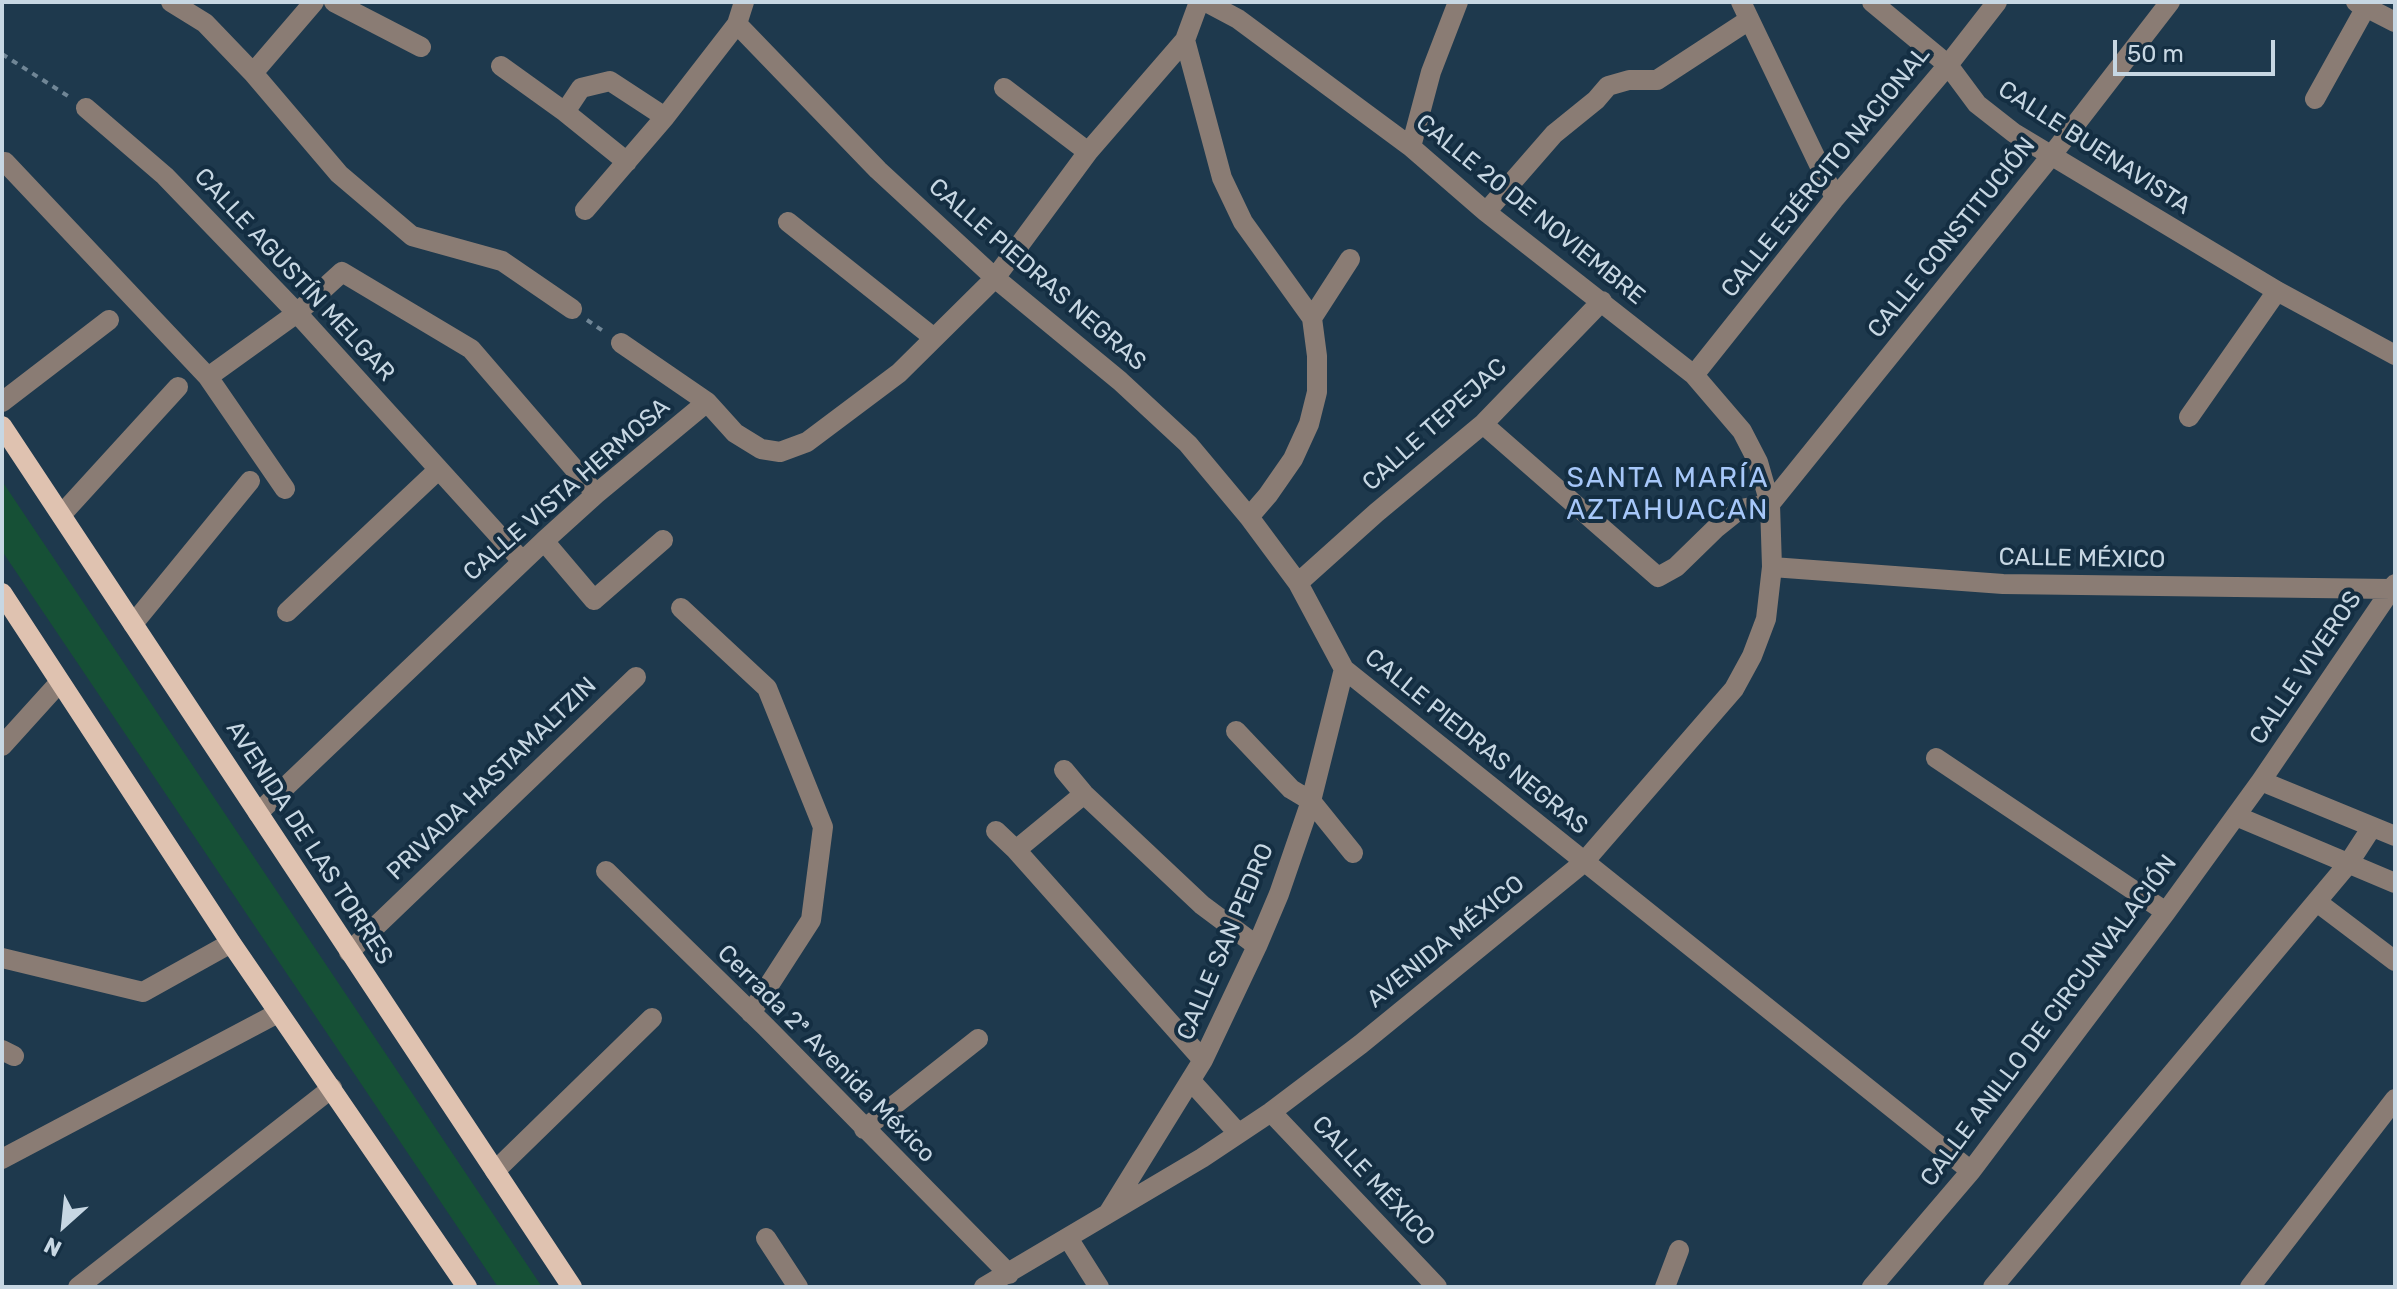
<!DOCTYPE html>
<meta charset="utf-8">
<style>
body{margin:0}
#map{position:relative;width:2397px;height:1289px;overflow:hidden;background:#1e394d;font-family:Rubik,sans-serif}
canvas{display:block}
.frame{position:absolute;inset:0;border:4px solid #c7d7e3;pointer-events:none}
.north{position:absolute;left:24px;top:1185px;width:80px;height:80px;-webkit-text-stroke:6px #142e42;paint-order:stroke;rotate:207deg;font-size:22px;font-weight:700;line-height:32px;text-align:center;color:#c7d7e3}
.north::after{content:'';display:block;margin:auto;width:28px;height:36px;background:#c7d7e3;clip-path:polygon(50% 0,100% 100%,50% 72%,0 100%)}
.scale{position:absolute;left:2113px;top:40px;width:162px;height:36px;box-sizing:border-box;border:4px solid #c7d7e3;border-top:0;padding-left:10px;font-size:24px;line-height:28px;white-space:nowrap;color:#c7d7e3;-webkit-text-stroke:6px #142e42;paint-order:stroke}
</style>
<div id="map">
<canvas width="2397" height="1289"></canvas>
<div class="frame"></div>
<div class="north">N</div>
<div class="scale">50 m</div>
</div>
<script>
const ctx = document.querySelector('canvas').getContext('2d');
ctx.lineJoin = 'round';
function paint(path, color) { ctx.fillStyle = color; ctx.fill(path, 'evenodd'); }
const toPath = rows => new Path2D(rows.map(r => 'M' + r).join(''));
function strokePath(path, color, width, dash) { ctx.strokeStyle = color; ctx.lineWidth = width; ctx.lineCap = dash ? 'butt' : 'round'; ctx.setLineDash(dash || []); ctx.stroke(path); }
function drawText(font, color, halo, rows, align = 'center') {
  ctx.font = font + ' Rubik,sans-serif'; ctx.lineWidth = 8; ctx.setLineDash([]); ctx.textBaseline = 'middle'; ctx.strokeStyle = halo; ctx.fillStyle = color; for (const [text, x, y, turn = 0] of rows) {
    ctx.save(); ctx.translate(x, y); ctx.rotate((+turn || 0) * Math.PI / 180); ctx.textAlign = isNaN(turn) ? turn : align; if (halo) ctx.strokeText(text, 0, 0); ctx.fillText(text, 0, 0); ctx.restore();
  }
}
paint(toPath([
 [2,481,542,1287,498,1287,2,551]
]), '#165036');
strokePath(toPath([
 [2,54,71,98],
 [587,320,606,333]
]), '#708696', 4, [6, 6]);
strokePath(toPath([
 [171,2,205,23,253,73,339,174,412,236,502,261,572,309],
 [334,2,421,47],
 [1741,2,1835,198],
 [1872,2,1948,65,1977,104,2014,133,2277,291,2395,355],
 [2356,2,2395,22],
 [737,24,878,170,995,278,1120,381,1188,444,1249,517,1298,583,1344,669,1971,1171],
 [1185,40,1222,178,1243,222,1312,318,1317,356,1317,392,1309,424,1293,459,1268,495,1249,517],
 [501,66,565,112,581,88,610,81,665,117],
 [253,73,314,2],
 [1004,88,1088,152],
 [2315,99,2366,7],
 [86,108,165,176,297,313,522,561],
 [565,112,627,162],
 [1411,147,1431,72,1458,2],
 [5,162,208,377,285,489],
 [585,210,665,117,737,24,744,2],
 [1486,212,1554,134,1596,100,1608,86,1629,80,1657,80,1749,20],
 [788,222,934,338],
 [1312,318,1350,259],
 [621,343,707,402,735,433,761,449,780,452,807,442,899,373,995,278,1088,152,1185,40,1199,2],
 [1694,375,1835,198,1948,65,1997,2],
 [208,377,297,313,342,272,471,349,596,494],
 [2,402,109,320],
 [2189,417,2277,291],
 [1483,424,1658,577,1676,567,1715,529,1740,509,1770,504],
 [1770,504,2051,156,2170,2],
 [62,514,178,387],
 [544,541,594,600,663,540],
 [1772,567,2003,584,2391,589],
 [1298,583,1376,513,1483,424,1602,301],
 [681,608,767,688,823,827,811,920,751,1013],
 [287,612,438,470],
 [133,624,250,481],
 [1236,731,1291,789,1311,801,1353,853],
 [2,746,59,683],
 [1936,758,2166,912],
 [1064,770,1084,794,1202,905,1257,946],
 [2261,781,2395,836],
 [258,813,544,541,596,494,707,402],
 [2236,816,2395,883],
 [996,831,1016,850,1203,1060],
 [1016,850,1084,794],
 [606,871,766,1027,1009,1274],
 [2317,902,2395,961],
 [349,952,636,677],
 [2,958,143,992,231,943],
 [2,1050,14,1056],
 [1191,1081,1238,1133],
 [1271,1112,1437,1287],
 [864,1129,978,1039],
 [2,1159,278,1013],
 [495,1171,652,1018],
 [1109,1212,1203,1060,1257,946,1279,894,1311,801,1344,669],
 [766,1238,798,1287],
 [1068,1238,1099,1287],
 [78,1287,332,1088],
 [984,1287,1202,1158,1271,1112,1361,1044,1583,863,1734,689,1752,656,1766,619,1772,567,1770,504,1758,462,1742,431,1694,375,1486,212,1411,147,1238,19,1206,2],
 [1665,1287,1679,1250],
 [1872,1287,1971,1171,2166,912,2261,781,2395,584],
 [1993,1287,2348,864,2372,827],
 [2250,1287,2395,1099]
]), '#8a7c74', 20);
strokePath(toPath([
 [2,426,572,1287],
 [2,593,231,943,467,1287]
]), '#dfc2b0', 20);
drawText('24px', '#c7d7e3', '#142e42', [
 ["CALLE BUENAVISTA",2094,148,33],
 ["CALLE EJÉRCITO NACIONAL",1826,172,-51],
 ["CALLE 20 DE NOVIEMBRE",1530,210,39],
 ["CALLE CONSTITUCIÓN",1952,238,-51],
 ["CALLE AGUSTÍN MELGAR",294,275,47],
 ["CALLE PIEDRAS NEGRAS",1037,275,41],
 ["CALLE TEPEJAC",1435,425,-42],
 ["CALLE VISTA HERMOSA",567,490,-41],
 ["CALLE MÉXICO",2082,559,1],
 ["CALLE VIVEROS",2306,668,-56],
 ["CALLE PIEDRAS NEGRAS",1476,742,39],
 ["PRIVADA HASTAMALTZIN",492,779,-44],
 ["AVENIDA DE LAS TORRES",309,843,57],
 ["CALLE SAN PEDRO",1226,942,-67],
 ["AVENIDA MÉXICO",1446,942,-39],
 ["CALLE ANILLO DE CIRCUNVALACIÓN",2049,1021,-53],
 ["Cerrada 2ª Avenida México",826,1054,45],
 ["CALLE MÉXICO",1373,1181,47]
]);
ctx.letterSpacing = '2px';
drawText('28px', '#a6c7f9', '#142e42', [
 ["SANTA MARÍA",1668,479],
 ["AZTAHUACAN",1668,511]
]);
ctx.letterSpacing = '0px';
</script>
